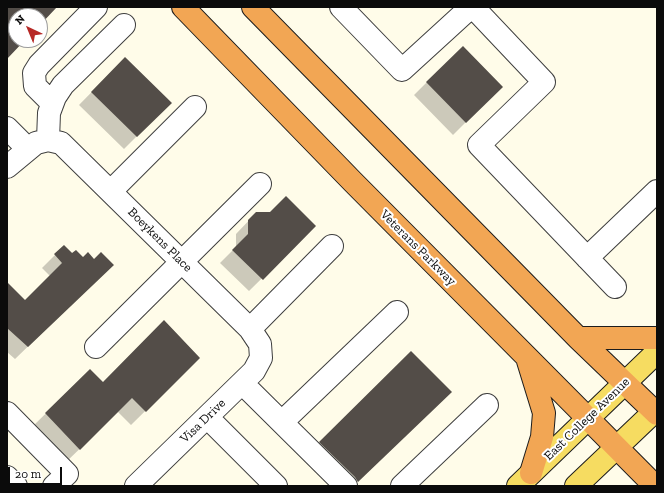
<!DOCTYPE html>
<style>
body{margin:0}
#map{position:relative;width:664px;height:493px;overflow:hidden;background:#fffce9;font-family:"Zilla Slab",serif}
canvas{display:block}
.frame{position:absolute;inset:0;border:8px solid #0b0b0b;pointer-events:none}
.north{position:absolute;left:8px;top:8px;width:40px;height:40px;box-sizing:border-box;background:#fff;border:1px solid #9d9d9d;border-radius:50%;rotate:316deg;font-size:11px;font-weight:700;line-height:16px;text-align:center;color:#0b0b0b}
.north::after{content:'';display:block;margin:auto;width:14px;height:18px;background:#b72926;clip-path:polygon(50% 0,100% 100%,50% 72%,0 100%)}
.scale{position:absolute;left:8px;top:467px;width:54px;height:18px;box-sizing:border-box;border:2px solid #0b0b0b;border-top:0;padding-left:5px;font-size:12px;line-height:14px;white-space:nowrap;color:#0b0b0b;-webkit-text-stroke:3px #fff;paint-order:stroke}
</style>
<div id="map">
<canvas width="664" height="493"></canvas>
<div class="frame"></div>
<div class="north">N</div>
<div class="scale">20 m</div>
</div>
<script>
const ctx = document.querySelector('canvas').getContext('2d');
ctx.lineJoin = 'round';
function paint(path, color) { ctx.fillStyle = color; ctx.fill(path, 'evenodd'); }
const toPath = rows => new Path2D(rows.map(r => 'M' + r).join(''));
function strokePath(path, color, width, dash) { ctx.strokeStyle = color; ctx.lineWidth = width; ctx.lineCap = dash ? 'butt' : 'round'; ctx.setLineDash(dash || []); ctx.stroke(path); }
function drawText(font, color, halo, rows, align = 'center') {
  ctx.font = font + ' "Zilla Slab",serif'; ctx.lineWidth = 4; ctx.setLineDash([]); ctx.textBaseline = 'middle'; ctx.strokeStyle = halo; ctx.fillStyle = color; for (const [text, x, y, turn = 0] of rows) {
    ctx.save(); ctx.translate(x, y); ctx.rotate((+turn || 0) * Math.PI / 180); ctx.textAlign = isNaN(turn) ? turn : align; if (halo) ctx.strokeText(text, 0, 0); ctx.fillText(text, 0, 0); ctx.restore();
  }
}
paint(toPath([
 [125,58,170,103,124,149,79,105],
 [427,82,489,99,453,135,414,95],
 [256,213,315,226,249,291,220,263,236,247,236,234],
 [64,246,100,277,15,359,7,352,7,284,25,301,50,276,42,268],
 [199,358,131,425,118,412,65,463,31,428,90,370,103,383],
 [434,407,353,486,304,458,320,442]
]), '#0003');
paint(toPath([
 [7,7,57,7,40,25,40,16,16,16,16,40,25,40,7,59],
 [463,46,503,87,466,123,426,82],
 [125,57,172,103,137,137,91,92],
 [286,196,316,226,263,280,232,250,248,234,248,220,256,212,270,212],
 [64,245,72,253,76,250,83,257,88,252,94,259,101,252,114,265,28,347,7,328,7,282,25,300,62,263,54,254],
 [164,320,200,358,146,412,132,398,80,450,45,413,90,369,103,382],
 [411,351,452,392,358,482,355,477,319,442]
]), '#534d48');
const minor = toPath([
 [341,7,402,70,471,7],
 [473,7,544,82,479,145,615,287],
 [52,103,35,86,34,73,39,65,96,7],
 [7,128,27,148],
 [48,140,49,113,55,97,63,85,124,25],
 [7,167,36,143,48,140,61,143,250,329,260,344,261,358,254,371,136,486],
 [111,191,195,107],
 [587,258,657,191],
 [250,329,332,246],
 [96,347,260,184],
 [242,383,346,486],
 [7,413,67,474,54,486],
 [207,417,276,486],
 [282,422,397,312],
 [7,477,16,486],
 [402,486,487,405]
]);
const major = toPath([
 [518,486,657,352],
 [576,486,657,409]
]);
const highway = toPath([
 [183,7,353,182,655,486],
 [253,7,578,338,657,414],
 [578,338,657,338],
 [528,361,544,413,542,437,531,473]
]);
strokePath(minor, '#3e3e3e', 24);
strokePath(major, '#1c1c1c', 24);
strokePath(highway, '#1c1c1c', 24);
strokePath(minor, '#fff', 22);
strokePath(major, '#f6dc61', 22);
strokePath(highway, '#f2a654', 22);
drawText('13px', '#0b0b0b', '#fff', [
 ["Boeykens Place",160,240,45],
 ["Veterans Parkway",418,248,45],
 ["East College Avenue",587,419,-44],
 ["Visa Drive",203,421,-44]
]);
</script>
